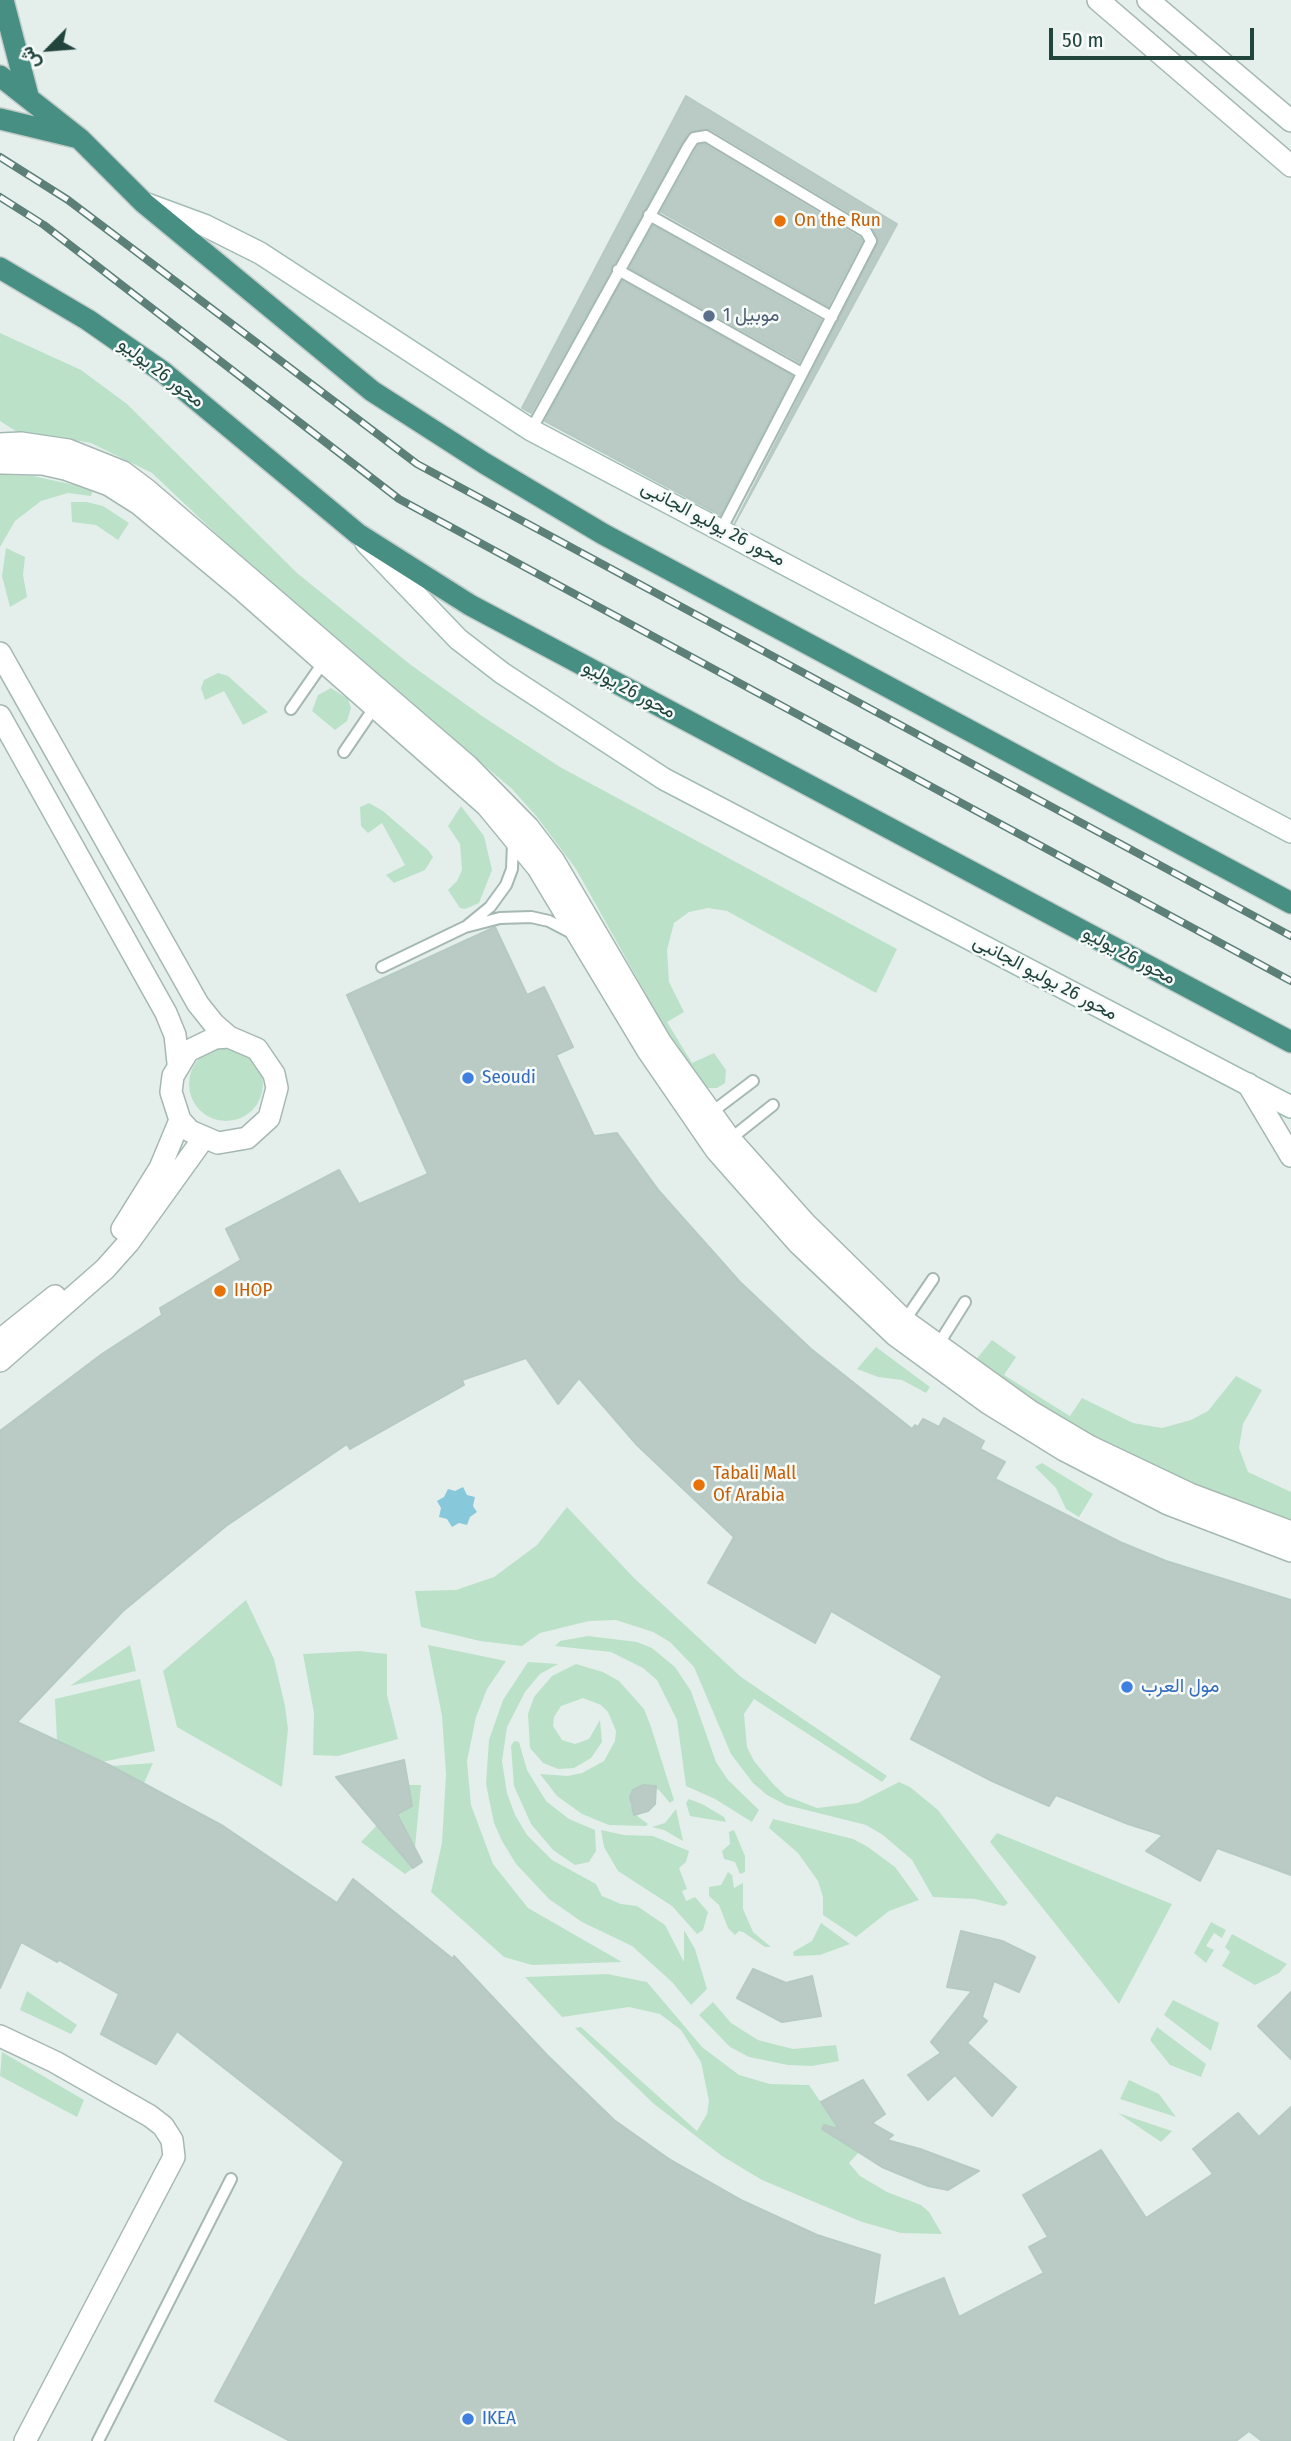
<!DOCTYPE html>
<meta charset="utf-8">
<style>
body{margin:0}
#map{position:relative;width:1291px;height:2441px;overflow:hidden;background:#e4efeb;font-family:"Fira Sans Condensed",Vazirmatn,sans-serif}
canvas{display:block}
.north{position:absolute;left:14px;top:14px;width:70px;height:70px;-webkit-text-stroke:5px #f6fbf9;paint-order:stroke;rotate:245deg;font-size:19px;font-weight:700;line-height:28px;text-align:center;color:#21443d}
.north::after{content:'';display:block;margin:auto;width:24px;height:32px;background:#21443d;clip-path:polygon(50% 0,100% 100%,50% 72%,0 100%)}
.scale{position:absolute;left:1049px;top:28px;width:205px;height:32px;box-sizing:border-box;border:4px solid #21443d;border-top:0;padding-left:9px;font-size:21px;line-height:24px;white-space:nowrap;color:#21443d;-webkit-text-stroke:5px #f6fbf9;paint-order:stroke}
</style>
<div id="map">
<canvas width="1291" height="2441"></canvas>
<div class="north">ش</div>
<div class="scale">50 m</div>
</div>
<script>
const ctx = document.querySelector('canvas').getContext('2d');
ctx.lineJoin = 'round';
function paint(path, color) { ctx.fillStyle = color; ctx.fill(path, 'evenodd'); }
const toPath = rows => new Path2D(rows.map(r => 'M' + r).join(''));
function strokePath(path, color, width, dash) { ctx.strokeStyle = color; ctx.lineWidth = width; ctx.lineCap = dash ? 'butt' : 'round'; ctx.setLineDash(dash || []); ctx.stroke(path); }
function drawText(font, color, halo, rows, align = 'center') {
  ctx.font = font + ' "Fira Sans Condensed",Vazirmatn,sans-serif'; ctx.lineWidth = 5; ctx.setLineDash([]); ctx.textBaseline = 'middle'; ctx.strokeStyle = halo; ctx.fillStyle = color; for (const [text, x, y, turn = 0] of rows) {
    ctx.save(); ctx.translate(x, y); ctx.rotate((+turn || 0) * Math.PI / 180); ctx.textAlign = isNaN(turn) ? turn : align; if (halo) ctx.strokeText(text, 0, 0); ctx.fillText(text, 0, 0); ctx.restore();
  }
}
paint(toPath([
 [0,333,81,370,127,404,297,573,411,665,482,716,560,767,897,949,876,993,727,911,708,908,689,912,674,923,667,950,669,982,684,1012,667,1022,692,1063,714,1053,726,1070,725,1083,717,1088,704,1088,694,1080,576,869,537,817,512,789,225,542,152,473,91,443,46,435,22,435,0,421],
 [0,475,33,476,93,489,91,496,68,493,41,501,15,521,0,547],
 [87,502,103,506,129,523,118,540,96,525,72,522,71,502],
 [6,548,25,557,23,575,27,597,10,607,2,576],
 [218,673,228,676,268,712,243,725,224,691,205,700,201,688,204,680],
 [331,688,348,699,351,708,347,721,335,730,312,711,318,695],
 [369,803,383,811,428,850,433,857,425,870,394,883,386,875,405,865,382,823,368,833,361,826,360,807],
 [461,806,484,836,492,870,479,903,465,909,460,908,448,890,457,881,462,870,460,844,448,826],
 '189 1084a37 37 0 1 1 74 0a37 37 0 1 1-74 0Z',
 [992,1340,1016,1357,1004,1375,1070,1416,1082,1398,1133,1423,1162,1428,1191,1420,1208,1411,1236,1376,1262,1390,1243,1424,1239,1448,1248,1472,1291,1492,1291,1521,1149,1469,1065,1420,974,1362],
 [876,1347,930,1387,926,1393,902,1380,878,1377,857,1369],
 [1042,1463,1093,1494,1079,1517,1066,1509,1056,1488,1035,1467],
 [567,1507,634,1578,741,1677,887,1776,882,1782,754,1699,744,1714,747,1747,754,1761,774,1785,786,1796,817,1808,858,1803,899,1782,910,1787,938,1810,1008,1903,1004,1906,975,1899,933,1897,912,1860,883,1835,866,1825,786,1805,767,1795,753,1783,731,1754,694,1667,670,1642,653,1632,616,1620,589,1621,540,1633,522,1646,480,1641,421,1627,415,1591,456,1590,494,1577,537,1545],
 [246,1600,274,1659,285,1706,288,1729,282,1787,177,1727,163,1671],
 [588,1636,637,1642,652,1648,675,1667,691,1691,716,1762,728,1780,759,1810,752,1822,715,1799,686,1786,677,1720,657,1680,643,1668,611,1652,555,1646,560,1641],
 [130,1645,136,1671,70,1686],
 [428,1645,506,1661,487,1689,476,1717,467,1761,471,1805,493,1864,528,1908,622,1962,532,1965,504,1957,431,1892,442,1843,446,1774,442,1716],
 [359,1651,387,1654,387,1695,398,1739,338,1756,313,1755,314,1713,303,1654],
 [528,1662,558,1664,540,1674,525,1692,507,1727,502,1761,507,1793,515,1815,527,1835,552,1860,596,1884,602,1896,621,1904,637,1906,665,1925,684,1962,684,1930,695,1949,707,1989,691,2005,672,1982,632,1946,582,1922,549,1899,516,1864,502,1841,494,1823,486,1784,489,1740,503,1700],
 [576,1664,603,1672,619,1681,644,1709,651,1727,674,1800,670,1803,659,1790,648,1785,633,1790,630,1804,636,1815,648,1824,646,1826,609,1825,582,1814,557,1796,540,1774,568,1776,582,1773,604,1761,615,1741,616,1731,608,1712,601,1705,583,1698,561,1706,554,1717,553,1726,562,1740,575,1744,589,1739,600,1720,602,1742,591,1758,574,1768,558,1769,543,1763,530,1748,528,1714,534,1697,552,1676],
 [140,1679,155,1751,102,1762,57,1741,55,1699],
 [514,1741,519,1742,527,1770,546,1801,569,1819,595,1830,596,1851,589,1862,575,1865,553,1850,531,1824,514,1786,511,1746],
 [153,1763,144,1783,111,1766],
 [408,1785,421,1785,413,1868,405,1874,361,1842,378,1824,412,1806],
 [689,1799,702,1804,724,1817,726,1822,690,1816,686,1803],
 [676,1809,683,1841,664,1830,652,1827,665,1823],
 [773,1819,853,1839,868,1847,895,1867,919,1900,889,1911,856,1937,823,1915,823,1897,818,1881,798,1853,769,1828],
 [601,1830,624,1835,653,1836,689,1851,686,1862,679,1868,687,1889,682,1891,686,1901,695,1897,708,1912,703,1930,697,1934,672,1906,618,1871,604,1847],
 [734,1830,745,1856,745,1872,740,1874,735,1862,724,1859,722,1851,730,1844,729,1832],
 [997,1833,1172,1904,1119,2004,990,1842],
 [728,1872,732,1875,734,1888,743,1883,743,1909,753,1932,771,1947,765,1947,743,1932,739,1931,735,1935,728,1928,719,1905,709,1896,709,1887,721,1885],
 [1211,1922,1226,1930,1222,1938,1214,1933,1206,1946,1214,1950,1206,1963,1194,1953],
 [821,1923,850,1944,820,1955,794,1956,793,1952,812,1941],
 [1232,1934,1287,1964,1279,1973,1255,1985,1222,1966,1230,1952,1225,1947],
 [607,1974,647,1982,702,2047,739,2075,770,2084,809,2085,851,2146,859,2152,849,2163,860,2176,887,2192,921,2205,929,2212,942,2234,901,2233,862,2222,762,2180,722,2156,654,2104,575,2028,581,2027,697,2131,707,2114,709,2101,701,2062,681,2030,660,2014,629,2007,562,2017,525,1977],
 [27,1991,77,2025,71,2034,20,2010],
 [1173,2000,1219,2023,1211,2051,1164,2015],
 [713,2002,731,2023,758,2040,793,2049,836,2045,839,2061,812,2066,788,2065,749,2057,730,2047,699,2015],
 [1157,2027,1206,2064,1201,2077,1170,2065,1150,2040],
 [2,2052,84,2100,77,2117,0,2076],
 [1129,2080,1159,2094,1176,2117,1120,2099],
 [1118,2113,1172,2131,1161,2142]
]), '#bbe2c8');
paint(toPath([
 [463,1487,467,1495,475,1497,473,1506,477,1512,470,1517,467,1525,459,1523,452,1527,447,1519,439,1517,441,1508,437,1501,444,1497,448,1489,455,1491]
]), '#87c8da');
const building = toPath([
 [686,96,897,224,735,523,879,240,870,225,710,129,687,134,531,413,522,408,686,96],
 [704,144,860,238,862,241,828,306,661,212,695,151,699,145,704,144],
 [653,226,821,320,799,362,630,268,653,226],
 [622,281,792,376,720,515,545,421,622,281],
 [495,927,527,995,544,987,573,1047,556,1055,594,1136,617,1133,659,1191,740,1282,811,1349,912,1429,915,1425,918,1427,923,1419,939,1427,944,1418,984,1441,980,1449,1005,1462,995,1479,1120,1542,1166,1561,1291,1600,1291,1875,1217,1848,1200,1881,1146,1851,1163,1835,1128,1824,1056,1795,1049,1806,992,1781,911,1739,942,1676,831,1611,815,1643,708,1583,734,1537,637,1445,579,1378,558,1404,526,1358,462,1380,464,1385,405,1418,350,1449,347,1444,226,1526,123,1611,17,1722,111,1766,223,1826,337,1903,353,1879,453,1959,454,1956,547,2055,614,2120,669,2159,743,2201,817,2235,880,2255,873,2306,944,2278,959,2317,1044,2273,1029,2247,1048,2237,1023,2195,1101,2150,1146,2218,1213,2174,1193,2149,1238,2113,1259,2137,1291,2107,1291,2441,1262,2441,1249,2431,1236,2441,290,2441,215,2401,344,2162,177,2031,156,2064,101,2034,119,1994,59,1960,57,1962,21,1942,0,1988,0,1431,102,1354,162,1315,160,1308,241,1260,226,1229,339,1170,359,1204,428,1174,347,995,495,927],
 [404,1760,412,1806,397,1814,422,1862,413,1868,336,1777,404,1760],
 [643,1785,656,1786,655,1804,648,1811,634,1815,630,1797,633,1790,643,1785],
 [961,1931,1002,1941,1035,1957,1019,1992,994,1981,982,2017,987,2021,967,2043,1016,2087,992,2116,955,2075,928,2100,908,2075,941,2053,931,2042,972,1991,947,1987,961,1931],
 [753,1969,786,1983,812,1976,821,2016,782,2022,737,1998,753,1969],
 [1291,1992,1291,2059,1258,2026,1291,1992],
 [863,2080,885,2114,872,2123,893,2135,887,2140,920,2149,979,2171,948,2190,928,2186,882,2167,822,2129,824,2125,839,2129,821,2102,863,2080]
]);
paint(building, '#b9cbc4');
strokePath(building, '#b6cac3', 2);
const service = toPath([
 [649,215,832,317],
 [618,270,802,373],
 [531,430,688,147,694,138,706,136,866,232,871,241,722,528],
 [291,709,325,660],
 [344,752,376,705],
 [468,925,490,907,506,885,512,869,513,843],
 [382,967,465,927,500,918,531,917,549,921,572,933],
 [708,1115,753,1081],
 [729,1140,773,1105],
 [903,1323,933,1279],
 [938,1345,965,1302],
 [98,2441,231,2179]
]);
const minor = toPath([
 [1098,0,1291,166],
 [1148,0,1291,121],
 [0,444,21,443,68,450,123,472,147,490,468,766,528,827,554,861,661,1043,730,1139,805,1223,905,1321,1030,1411,1089,1446,1190,1494,1291,1532],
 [0,463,43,464,65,469,109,485,139,504,241,589,487,806,538,868,648,1051,716,1150,799,1244,895,1335,988,1403,1064,1450,1168,1504,1291,1551],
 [0,653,198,1004,214,1024,229,1037,257,1049,274,1074,277,1088,269,1118,247,1138,218,1143,190,1131,180,1120,171,1092,173,1076,188,1051,215,1038,229,1037],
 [0,716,166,1013,175,1035,178,1063],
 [1248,1084,1291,1156],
 [122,1229,160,1168,180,1120],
 [0,1340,55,1296],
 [0,1361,105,1269,129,1242,203,1139],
 [0,2036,55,2062,150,2116,163,2126,172,2140,174,2157,25,2441]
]);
const secondary = toPath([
 [147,204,204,225,260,253,531,430,1291,832],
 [366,543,458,639,502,673,664,779,1291,1107]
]);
const trunk = toPath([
 [3,0,28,96],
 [0,76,80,139,144,203,372,391,484,463,603,534,1291,903],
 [0,119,75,137],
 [0,268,88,320,163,372,358,534,470,605,1291,1042]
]);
strokePath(service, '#a6b8b3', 14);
strokePath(minor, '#a6b8b3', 24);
strokePath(secondary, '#a1bcb5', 24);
strokePath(trunk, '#c1cbc9', 24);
strokePath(service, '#fff', 10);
strokePath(minor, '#fff', 21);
strokePath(secondary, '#fff', 21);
strokePath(trunk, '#468f82', 21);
const rail = toPath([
 [0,157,68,200,417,464,1291,936],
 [0,197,44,225,399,499,1291,981]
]);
strokePath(rail, '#5c7f78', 8);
strokePath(rail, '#f6fbf9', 5, [16]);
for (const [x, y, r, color] of [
 [780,221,7,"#e8710a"],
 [709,316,7,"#5c6f8a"],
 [468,1078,7,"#3f7fe0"],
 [220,1291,7,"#e8710a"],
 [699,1485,7,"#e8710a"],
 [1127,1687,7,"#3f7fe0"],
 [468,2419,7,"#3f7fe0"]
]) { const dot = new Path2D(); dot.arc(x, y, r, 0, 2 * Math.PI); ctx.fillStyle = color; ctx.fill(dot); strokePath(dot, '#f6fbf9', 2.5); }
drawText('19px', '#c56008', '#f6fbf9', [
 ["On the Run",794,221],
 ["IHOP",234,1291],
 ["Tabali Mall",713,1474],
 ["Of Arabia",713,1496]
], 'left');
drawText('19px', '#4e5e75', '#f6fbf9', [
 ["موبيل 1",723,316]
], 'left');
drawText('19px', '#21443d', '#f6fbf9', [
 ["محور 26 يوليو",161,373,37],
 ["محور 26 يوليو الجانبى",713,524,28],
 ["محور 26 يوليو",629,690,28],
 ["محور 26 يوليو",1129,956,28],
 ["محور 26 يوليو الجانبى",1045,978,28]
]);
drawText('19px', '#366cbe', '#f6fbf9', [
 ["Seoudi",482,1078],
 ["مول العرب",1141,1687],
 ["IKEA",482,2419]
], 'left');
</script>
